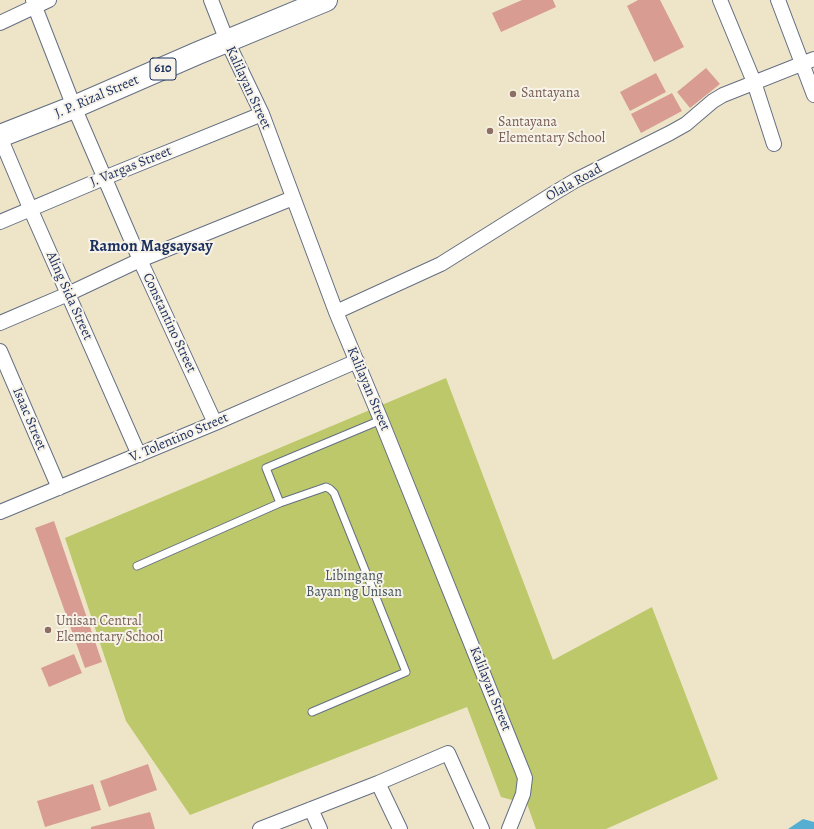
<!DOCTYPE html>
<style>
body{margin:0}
canvas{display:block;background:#eee5c8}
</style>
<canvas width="814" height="829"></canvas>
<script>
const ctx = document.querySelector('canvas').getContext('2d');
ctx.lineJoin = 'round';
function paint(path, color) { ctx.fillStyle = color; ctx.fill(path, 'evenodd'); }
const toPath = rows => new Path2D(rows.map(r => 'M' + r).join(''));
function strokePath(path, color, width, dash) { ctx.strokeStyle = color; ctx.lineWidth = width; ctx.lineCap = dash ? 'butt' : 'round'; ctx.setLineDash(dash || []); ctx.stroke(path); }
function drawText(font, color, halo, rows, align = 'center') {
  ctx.font = font + ' Alegreya,serif'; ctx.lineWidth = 4; ctx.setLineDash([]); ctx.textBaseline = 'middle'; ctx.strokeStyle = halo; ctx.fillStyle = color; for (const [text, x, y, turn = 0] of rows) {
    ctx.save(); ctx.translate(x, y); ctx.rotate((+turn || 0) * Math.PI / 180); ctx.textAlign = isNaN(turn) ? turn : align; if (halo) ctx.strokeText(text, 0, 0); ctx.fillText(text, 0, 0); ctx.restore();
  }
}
paint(toPath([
 [446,378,553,660,652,607,718,779,606,829,536,829,527,804,501,797,467,707,190,815,126,721,65,538]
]), '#bcc86a');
paint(toPath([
 [803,819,814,822,814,829,788,829]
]), '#56afd3');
paint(toPath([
 [522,0,553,0,556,7,501,32,492,13],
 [638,0,660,0,684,47,654,62,627,6],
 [706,68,720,84,690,108,677,92],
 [656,73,666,92,630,111,620,92],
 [672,93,682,111,641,133,631,114],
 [54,521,102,662,85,668,35,528],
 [74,654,82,673,49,687,41,668],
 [148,764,157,790,109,807,100,781],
 [93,784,101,810,45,827,37,801],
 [150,812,155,829,91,829,91,827]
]), '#d99c93');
const lane = toPath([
 [280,503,266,468,381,420],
 [137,566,280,503,326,487,330,489,334,493,406,672,312,712]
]);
const street = toPath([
 [33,0,35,7,74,107,140,260,215,423],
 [211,0,227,41,262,114,336,312,381,420,522,770,525,778,523,794,509,829],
 [720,0,754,82,774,144],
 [778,0,814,95],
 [0,23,49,0],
 [0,137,30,208,139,455],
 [0,222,104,178,262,114],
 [336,312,441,264,556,192,576,180,670,133,686,124,713,101,723,95,814,59],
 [0,323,68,294,140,260,293,198],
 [0,351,59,488],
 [0,512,215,423,357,361],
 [378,783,400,829],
 [311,809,320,829],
 [260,829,378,783,448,753,482,829]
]);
const primary = toPath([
 [0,136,74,107,198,53,326,0]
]);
strokePath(lane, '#656f83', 9);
strokePath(street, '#656f83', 16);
strokePath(primary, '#656f83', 24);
strokePath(lane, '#fff', 7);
strokePath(street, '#fff', 14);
strokePath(primary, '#fff', 22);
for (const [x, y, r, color] of [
 [513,94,4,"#8d6e63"],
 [490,131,4,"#8d6e63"],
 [48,630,4,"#8d6e63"]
]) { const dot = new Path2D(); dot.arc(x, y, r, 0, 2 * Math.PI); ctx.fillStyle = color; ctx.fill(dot); strokePath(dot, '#f7f3e8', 1.5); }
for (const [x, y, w] of [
 [163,69,26]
]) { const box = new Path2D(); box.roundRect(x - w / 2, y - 11, w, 22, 3); ctx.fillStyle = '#f7f3e8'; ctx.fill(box); strokePath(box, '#1b2f5e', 1); }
drawText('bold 13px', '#1b2f5e', null, [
 ["610",163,69]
]);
drawText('14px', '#1b2f5e', '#f7f3e8', [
 ["Kalilayan Street",248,88,65],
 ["J. P. Rizal Street",97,97,-23],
 ["J. Vargas Street",131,167,-22],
 ["Olala Road",574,183,-29],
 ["Aling Sida Street",69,296,66],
 ["Constantino Street",169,323,65],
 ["Kalilayan Street",368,389,67],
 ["Isaac Street",29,419,67],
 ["V. Tolentino Street",179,438,-23],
 ["Kalilayan Street",490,689,68]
]);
drawText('14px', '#785e54', '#f7f3e8', [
 ["Santayana",521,94],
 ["Santayana",498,123],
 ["Elementary School",498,139],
 ["Unisan Central",56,622],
 ["Elementary School",56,638]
], 'left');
drawText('14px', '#435561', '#f7f3e8', [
 ["Libingang",354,577],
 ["Bayan ng Unisan",354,593]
]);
drawText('bold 16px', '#1b2f5e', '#f7f3e8', [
 ["Ramon Magsaysay",151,247]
]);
</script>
